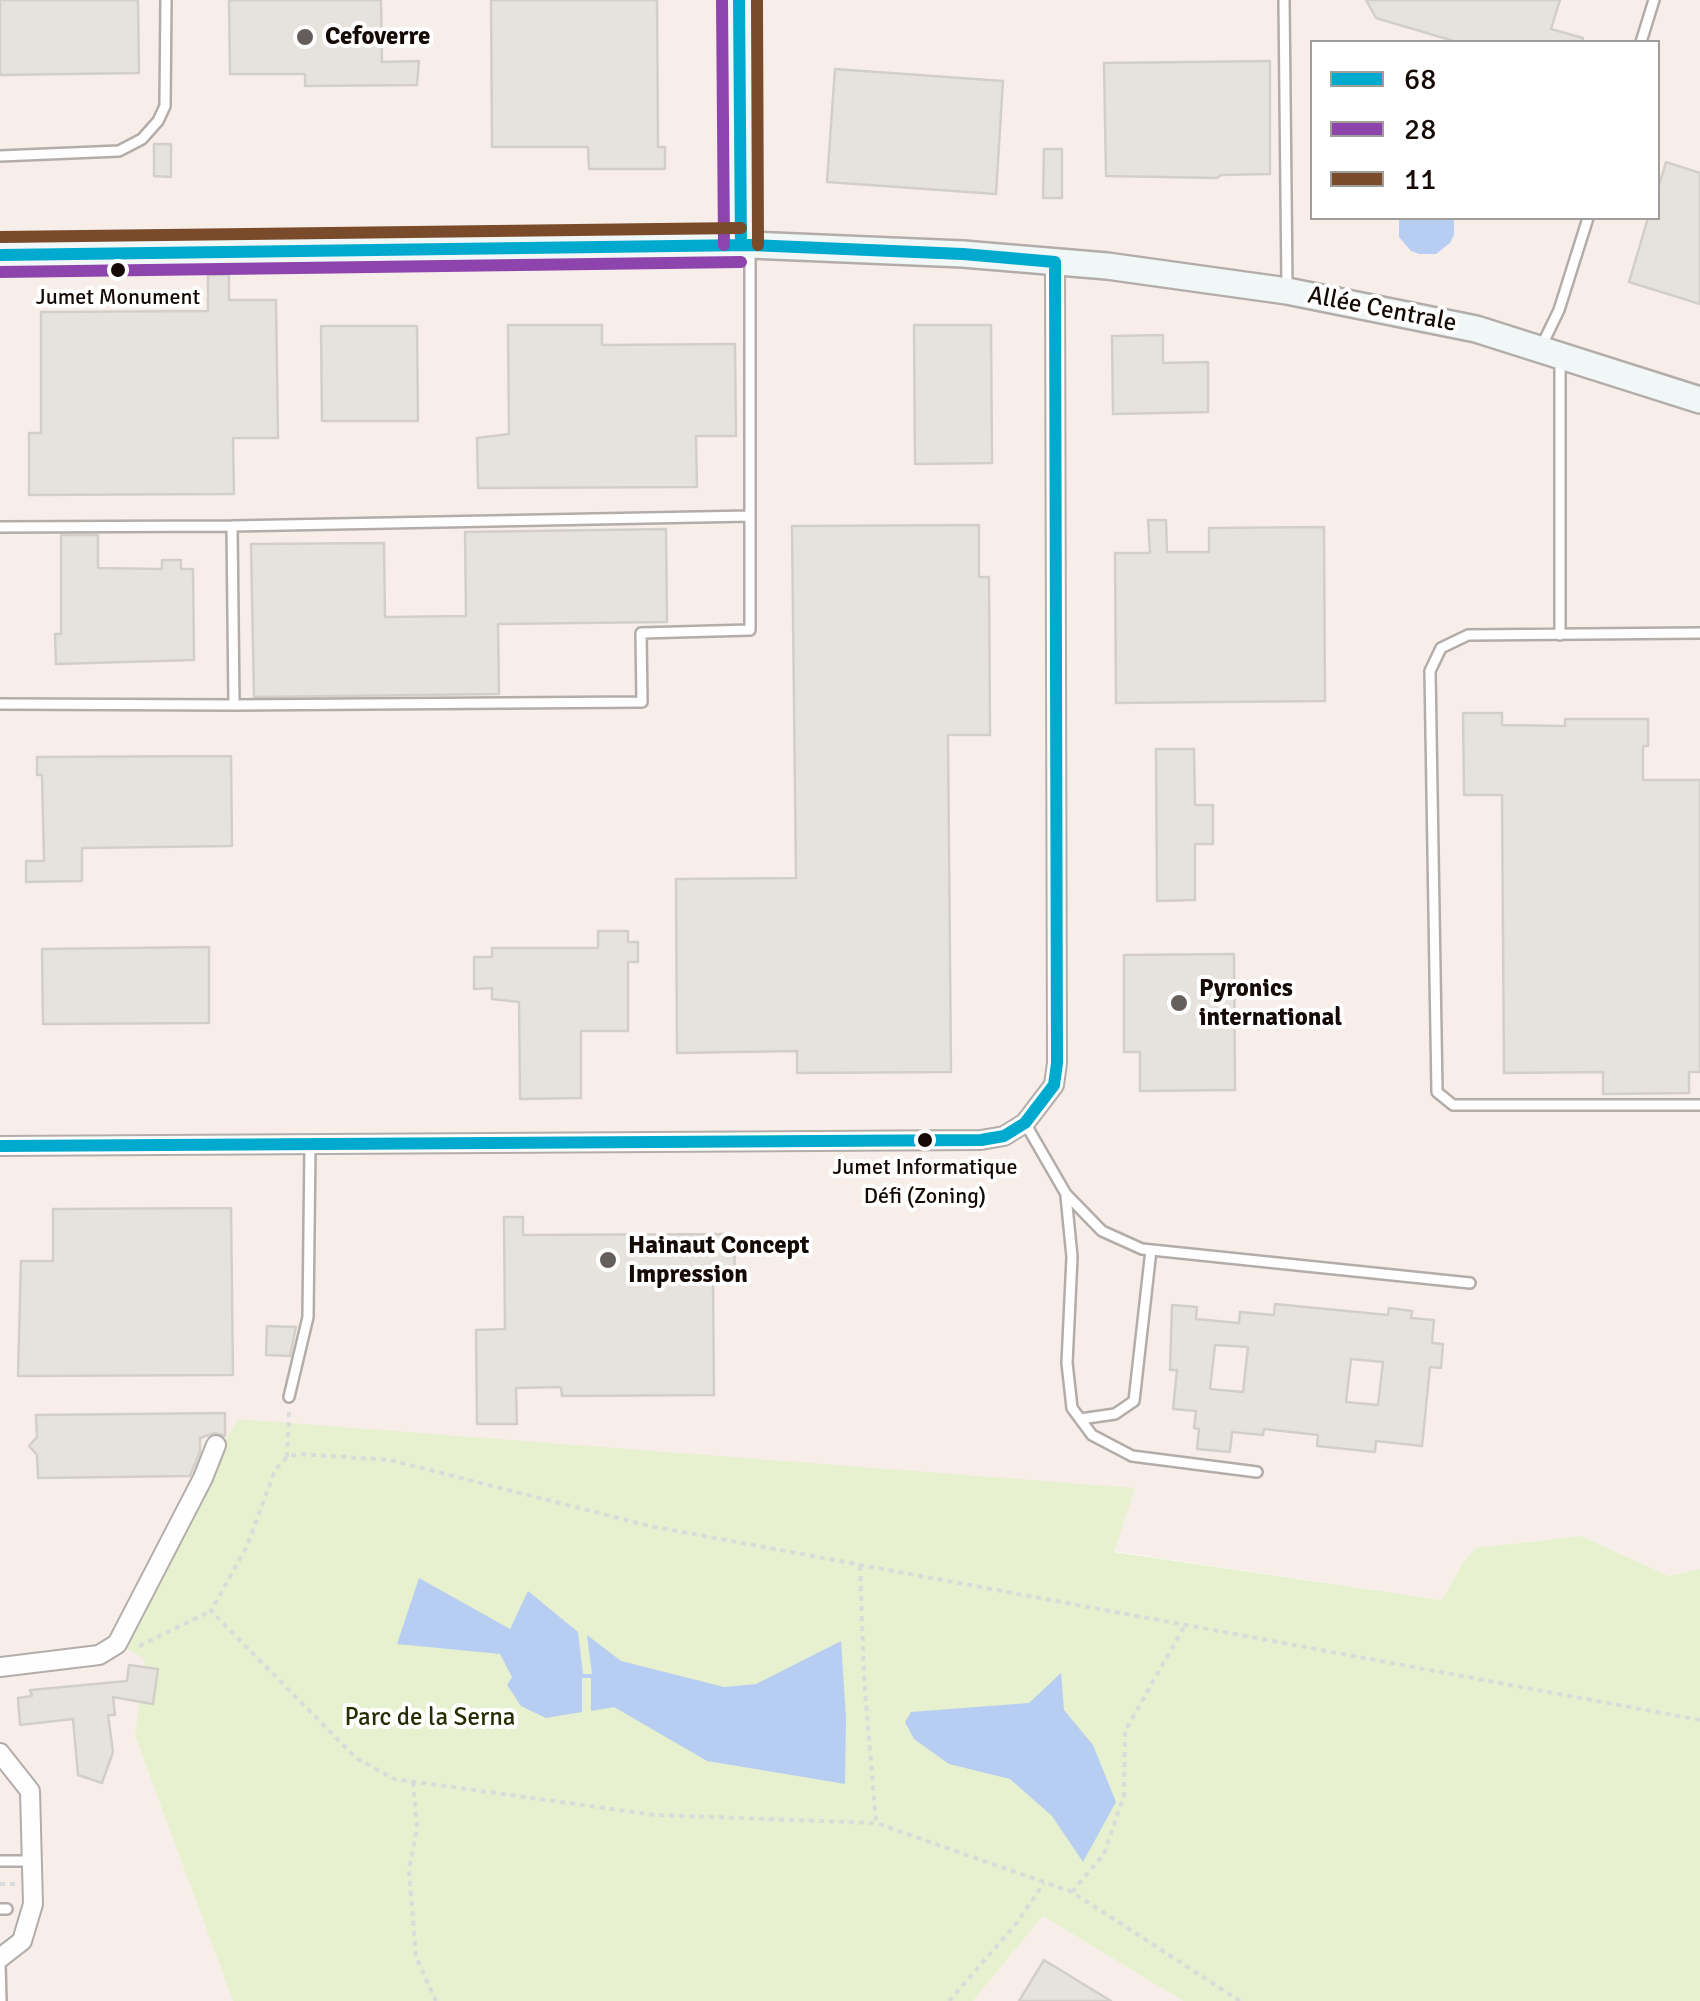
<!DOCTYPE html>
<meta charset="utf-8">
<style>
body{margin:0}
#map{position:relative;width:1700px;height:2001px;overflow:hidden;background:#fafafa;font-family:Signika,sans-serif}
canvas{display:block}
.legend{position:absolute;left:1310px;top:40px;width:350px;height:180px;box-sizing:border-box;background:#fff;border:2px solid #a19d9b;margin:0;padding:12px 18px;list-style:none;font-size:30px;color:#150a06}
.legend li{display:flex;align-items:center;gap:20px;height:50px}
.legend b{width:50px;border:2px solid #a19d9b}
</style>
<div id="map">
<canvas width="1700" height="2001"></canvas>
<ul class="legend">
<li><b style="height:12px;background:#00a9ce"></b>68</li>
<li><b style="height:12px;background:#8e44ad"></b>28</li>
<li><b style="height:12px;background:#7a4b2a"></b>11</li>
</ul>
</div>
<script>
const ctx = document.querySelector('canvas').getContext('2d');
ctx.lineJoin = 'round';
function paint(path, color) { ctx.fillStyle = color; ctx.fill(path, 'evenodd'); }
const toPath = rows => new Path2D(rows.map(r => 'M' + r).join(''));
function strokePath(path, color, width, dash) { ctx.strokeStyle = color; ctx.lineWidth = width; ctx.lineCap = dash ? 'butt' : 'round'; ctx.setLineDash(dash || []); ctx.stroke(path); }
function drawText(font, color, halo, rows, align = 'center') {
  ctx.font = font + ' Signika,sans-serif'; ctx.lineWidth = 8; ctx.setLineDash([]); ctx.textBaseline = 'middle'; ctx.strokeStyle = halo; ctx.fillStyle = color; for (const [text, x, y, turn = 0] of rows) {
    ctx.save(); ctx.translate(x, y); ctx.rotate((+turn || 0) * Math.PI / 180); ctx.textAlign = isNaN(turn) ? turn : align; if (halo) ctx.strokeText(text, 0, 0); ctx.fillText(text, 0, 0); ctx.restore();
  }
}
paint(toPath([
 [0,0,1700,0,1700,1569,1669,1576,1581,1536,1476,1548,1463,1562,1442,1600,1113,1551,1134,1488,135,1736,233,2001,0,2001],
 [1312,42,1658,42,1658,218,1312,218],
 [1043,1916,1183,2001,973,2001]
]), '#f8eee9');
paint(toPath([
 [238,1419,1135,1488,1114,1552,1442,1600,1463,1562,1476,1548,1581,1536,1669,1576,1700,1569,1700,2001,1183,2001,1043,1916,973,2001,233,2001,135,1736,145,1659,124,1647,216,1445,226,1440]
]), '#e7f0cf');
paint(toPath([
 [1399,218,1454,218,1454,235,1450,243,1436,254,1419,254,1411,251,1399,237],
 [419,1578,510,1629,528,1591,578,1632,583,1674,592,1674,587,1635,621,1661,724,1687,756,1684,841,1641,846,1718,845,1784,707,1761,614,1707,591,1711,591,1678,582,1678,582,1712,546,1718,521,1706,507,1685,512,1677,500,1654,397,1644],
 [1061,1673,1064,1710,1093,1745,1116,1802,1083,1862,1052,1816,1010,1779,949,1764,914,1739,905,1722,911,1712,1029,1703]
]), '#b7cef2');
const building = toPath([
 [0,0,138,0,139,73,0,75,0,0],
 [229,0,381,0,382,62,419,61,417,85,305,86,305,74,230,74,229,0],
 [491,0,657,0,658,147,665,147,665,169,589,169,588,147,492,147,491,0],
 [1366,0,1560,0,1551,29,1583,38,1582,42,1457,42,1376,18,1366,0],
 [1270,61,1270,174,1221,175,1217,178,1106,176,1104,63,1270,61],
 [835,69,1003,81,996,194,827,182,835,69],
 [154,144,171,144,171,177,154,176,154,144],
 [1044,149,1062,149,1062,198,1043,198,1044,149],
 [1666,162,1700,173,1700,304,1629,282,1648,218,1658,218,1658,189,1666,162],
 [208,275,229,275,229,300,276,300,278,438,233,438,234,494,29,495,29,433,41,433,41,312,208,311,208,275],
 [508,325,602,325,602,345,735,344,736,436,696,436,697,487,478,488,477,438,509,434,508,325],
 [914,325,991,325,992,463,915,464,914,325],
 [321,326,417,326,418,421,322,421,321,326],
 [1163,335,1163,363,1208,362,1208,412,1113,414,1112,336,1163,335],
 [1148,520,1166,520,1167,552,1209,552,1209,528,1324,527,1325,701,1116,703,1115,553,1150,553,1148,520],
 [979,525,979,577,989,577,990,735,948,735,951,1072,797,1073,797,1051,677,1053,676,879,796,878,792,526,979,525],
 [666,529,667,622,498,624,499,694,254,697,251,544,384,543,385,617,466,616,465,532,666,529],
 [61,535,98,535,98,568,162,569,162,560,181,560,181,569,193,569,194,660,56,664,55,634,61,634,61,535],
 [1463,713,1502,713,1502,725,1565,726,1565,719,1648,719,1648,746,1643,746,1643,780,1700,780,1700,1072,1689,1072,1689,1093,1603,1094,1603,1072,1504,1073,1502,795,1464,795,1463,713],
 [1156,749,1194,749,1195,805,1213,805,1213,844,1195,844,1195,900,1157,901,1156,749],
 [231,756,232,846,82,848,82,881,26,882,26,861,44,861,42,775,37,775,37,757,231,756],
 [598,931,628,931,628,942,638,942,638,962,628,962,628,1031,581,1031,581,1098,520,1099,519,1002,492,999,492,988,474,989,474,957,492,957,492,948,598,948,598,931],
 [209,947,209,1023,43,1024,42,949,209,947],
 [1234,954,1235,1090,1140,1091,1140,1052,1124,1052,1124,955,1234,954],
 [231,1208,233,1375,18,1376,21,1261,53,1261,53,1209,231,1208],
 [504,1217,523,1217,523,1235,734,1234,735,1281,713,1281,714,1395,562,1396,561,1387,516,1388,517,1424,477,1424,476,1330,505,1329,504,1217],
 [1275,1304,1388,1315,1389,1308,1412,1311,1411,1318,1434,1320,1432,1343,1443,1344,1441,1368,1430,1367,1422,1446,1376,1441,1375,1452,1317,1446,1318,1435,1264,1429,1263,1435,1232,1432,1230,1452,1197,1449,1199,1429,1194,1428,1196,1411,1173,1409,1177,1370,1170,1370,1172,1305,1197,1307,1196,1319,1239,1323,1240,1312,1274,1315,1275,1304],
 [1215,1345,1248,1347,1243,1392,1210,1389,1215,1345],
 [1351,1359,1383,1362,1378,1405,1346,1402,1351,1359],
 [267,1326,296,1327,290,1356,266,1355,267,1326],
 [225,1413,225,1436,215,1433,200,1438,200,1452,190,1476,38,1478,37,1455,29,1446,37,1437,36,1415,225,1413],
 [129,1665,158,1669,153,1704,113,1697,115,1715,108,1715,113,1752,102,1783,78,1775,73,1719,20,1725,18,1698,32,1696,30,1690,127,1681,129,1665],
 [1044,1960,1111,2001,1019,2001,1044,1960]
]);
paint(building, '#e6e2dd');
strokePath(building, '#d2cfc9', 2.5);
const lane = toPath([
 [1284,0,1287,287],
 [1641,42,1654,0],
 [0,156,119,151,142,139,158,121,165,106,166,0],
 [1542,345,1559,310,1588,218],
 [1560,361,1560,635],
 [0,527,232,526],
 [1700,633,1468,635,1441,648,1430,671,1437,1092,1453,1105,1700,1105],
 [0,704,234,705,232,526,750,516],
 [234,705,642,702,641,633,750,630,750,248],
 [1025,1123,1066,1194,1102,1231,1142,1249,1470,1283],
 [1066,1196,1072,1257,1067,1363,1072,1408,1092,1435,1132,1456,1257,1472],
 [289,1397,308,1317,310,1145],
 [1080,1419,1115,1414,1134,1401,1151,1250],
 [0,1861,32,1861],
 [0,1909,7,1909],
 [0,1964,1,2001]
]);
const street = toPath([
 [0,1146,981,1140,1004,1136,1025,1123,1054,1085,1057,1063,1055,262],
 [0,1667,99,1655,117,1644,203,1478,216,1445],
 [0,1753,30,1791,33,1904,22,1941,0,1958]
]);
const secondary = toPath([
 [739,0,741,245],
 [0,255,750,245,963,254,1107,266,1287,291,1476,329,1700,400]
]);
strokePath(lane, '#b3adaa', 14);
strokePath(street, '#b3adaa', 22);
strokePath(secondary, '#b3adaa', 30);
strokePath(toPath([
 [287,1457,289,1412],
 [860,1566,864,1678,876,1823],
 [139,1646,211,1611],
 [413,1782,417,1828,409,1870,416,1957,436,2001],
 [0,1884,15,1884],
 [1072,1892,1104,1854,1124,1795,1125,1731,1184,1627],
 [949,2001,1016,1924,1044,1883],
 [1240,2001,1072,1892,876,1823,655,1815,394,1779,356,1758,211,1611,247,1546,275,1470,287,1457,299,1454,390,1460,650,1526,1700,1720]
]), '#dbdbdb', 4, [5, 5]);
strokePath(lane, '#fefefe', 9);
strokePath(street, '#fefefe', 18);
strokePath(secondary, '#f0f7f6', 25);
strokePath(toPath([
 [739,0,741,245],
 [0,255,750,245,963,254,1055,262],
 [0,1146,981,1140,1004,1136,1025,1123,1054,1085,1057,1063,1055,262]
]), '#00a9ce', 12);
strokePath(toPath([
 [722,0,724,245],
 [0,272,741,262]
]), '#8e44ad', 12);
strokePath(toPath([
 [757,0,758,245],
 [0,237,741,228]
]), '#7a4b2a', 12);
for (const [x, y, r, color] of [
 [305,37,10,"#655e5b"],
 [118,270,9,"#150a06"],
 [1179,1003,10,"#655e5b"],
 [925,1140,9,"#150a06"],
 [608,1260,10,"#655e5b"]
]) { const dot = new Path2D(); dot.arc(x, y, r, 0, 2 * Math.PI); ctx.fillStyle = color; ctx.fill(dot); strokePath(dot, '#fff', 4); }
drawText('22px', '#150a06', '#fff', [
 ["Jumet Monument",118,298],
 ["Jumet Informatique",925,1168],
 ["Défi (Zoning)",925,1197]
]);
drawText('bold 25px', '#150a06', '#fff', [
 ["Cefoverre",325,37],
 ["Pyronics",1199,989],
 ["international",1199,1018],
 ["Hainaut Concept",628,1246],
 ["Impression",628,1275]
], 'left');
drawText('25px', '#150a06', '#fff', [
 ["Allée Centrale",1382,310,11]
]);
drawText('25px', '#252e00', '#fff', [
 ["Parc de la Serna",430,1718]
]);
</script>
